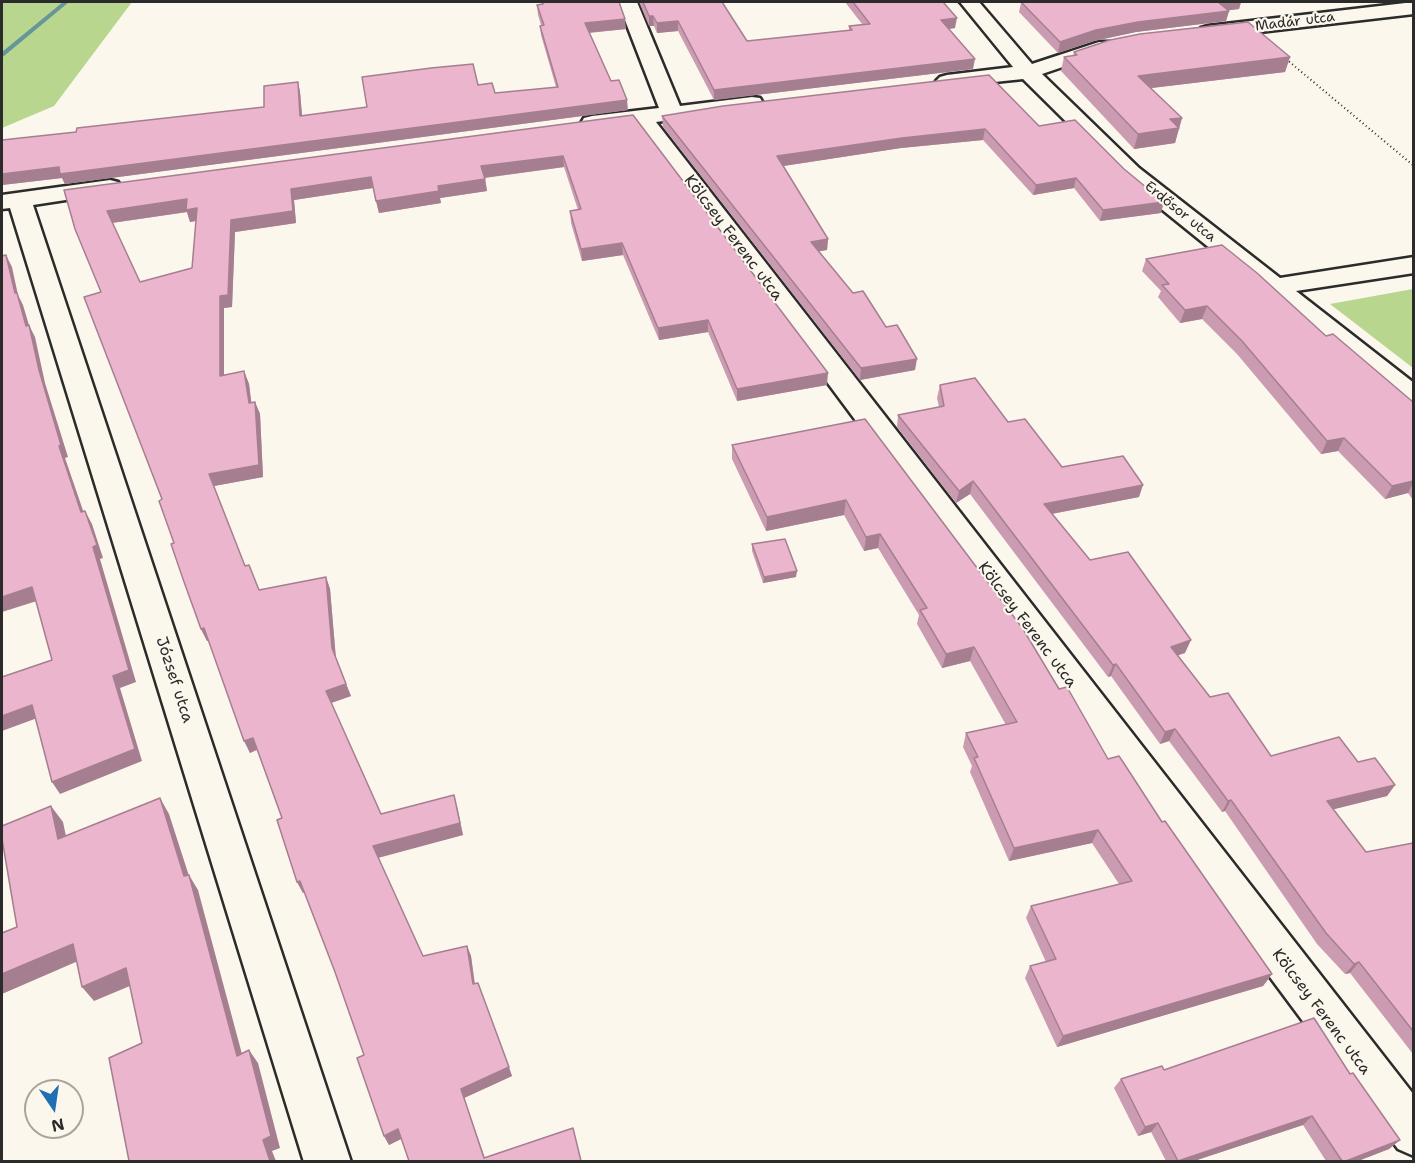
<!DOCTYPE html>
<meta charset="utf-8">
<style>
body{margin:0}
#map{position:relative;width:1415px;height:1163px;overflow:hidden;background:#fbf7ec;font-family:"Shantell Sans",sans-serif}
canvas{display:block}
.frame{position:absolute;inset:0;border:3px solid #2b2b2b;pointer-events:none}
.north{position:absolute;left:24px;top:1079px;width:60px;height:60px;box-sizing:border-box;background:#fbf7ec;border:2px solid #a8a59f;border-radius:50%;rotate:167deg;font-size:16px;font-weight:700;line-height:24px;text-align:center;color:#2b2b2b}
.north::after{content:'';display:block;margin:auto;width:21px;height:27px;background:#1f6fb2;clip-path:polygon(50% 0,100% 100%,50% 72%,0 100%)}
</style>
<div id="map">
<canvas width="1415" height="1163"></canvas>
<div class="frame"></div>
<div class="north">N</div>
</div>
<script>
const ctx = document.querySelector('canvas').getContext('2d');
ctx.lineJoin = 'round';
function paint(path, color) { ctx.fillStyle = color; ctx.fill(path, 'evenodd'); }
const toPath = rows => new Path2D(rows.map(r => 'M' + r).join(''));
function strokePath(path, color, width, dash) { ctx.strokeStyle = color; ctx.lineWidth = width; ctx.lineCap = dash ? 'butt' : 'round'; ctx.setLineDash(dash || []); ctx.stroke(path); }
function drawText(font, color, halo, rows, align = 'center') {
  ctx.font = font + ' "Shantell Sans",sans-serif'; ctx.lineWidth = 4.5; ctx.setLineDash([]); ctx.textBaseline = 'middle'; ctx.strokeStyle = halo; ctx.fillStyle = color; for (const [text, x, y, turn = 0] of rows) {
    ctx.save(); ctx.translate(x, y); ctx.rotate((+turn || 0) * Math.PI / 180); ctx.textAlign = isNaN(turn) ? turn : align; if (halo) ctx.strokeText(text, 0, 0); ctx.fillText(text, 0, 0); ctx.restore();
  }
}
paint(toPath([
 [2,2,132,2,54,106,2,128],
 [1413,289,1413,368,1330,304]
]), '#b8d68e');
paint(toPath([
 [63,2,69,2,4,56,2,57,2,52,63,2]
]), '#66969c');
const minor = toPath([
 [618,2,637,2,680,106,752,97,760,98,763,103,760,108,752,109,656,122,1414,1095,1414,1156,1398,1149,635,124,592,130,584,128,581,123,584,118,592,116,659,108,618,2],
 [960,2,979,2,1032,64,1099,42,1113,42,1116,46,1113,50,1042,74,1139,168,1280,278,1414,257,1414,273,1296,291,1414,383,1414,407,1404,405,1123,178,1023,79,947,87,940,85,936,81,940,77,947,75,1013,67,960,2],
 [1414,2,1414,14,1208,38,1201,36,1198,32,1201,28,1208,26,1414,2],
 [110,180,118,182,122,187,118,192,33,205,351,1162,304,1162,10,208,2,209,2,195,110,180]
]);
strokePath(minor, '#2b2b2b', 5);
strokePath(toPath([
 [1286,59,1414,166]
]), '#2b2b2b', 2, [1, 3]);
paint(minor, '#fbf7ec');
paint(toPath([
 [541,2,619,2,626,29,589,33,611,81,628,110,65,184,62,178,2,185,2,140,76,132,264,107,298,82,300,92,302,116,367,107,478,85,495,93,556,87,541,35,540,26,541,25,538,15,537,5,542,5],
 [639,2,722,2,747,41,849,30,849,26,862,24,845,2,943,2,955,28,949,29,973,69,714,100,678,31,657,33,654,26,649,26],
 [1020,2,1241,2,1239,9,1229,10,1229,11,1226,21,1136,32,1094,41,1058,53,1019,12,1021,3],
 [1074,52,1290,57,1285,72,1151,88,1182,118,1179,128,1175,143,1134,149,1061,71,1064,57,1073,56],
 [633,115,827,385,737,401,708,332,659,340,623,255,582,261,571,223,570,211,578,210,564,167,485,178,487,191,440,198,441,203,379,213,373,188,294,200,296,223,235,232,232,307,224,308,224,375,244,371,249,384,251,402,255,402,260,414,263,477,214,486,245,566,259,590,326,577,330,589,336,658,351,696,331,703,381,814,457,806,463,835,378,857,423,956,467,946,471,956,475,984,512,1076,464,1098,485,1158,581,1161,409,1161,401,1139,389,1145,384,1136,364,1055,335,972,304,892,303,893,297,882,282,818,257,750,250,753,209,640,207,641,201,629,174,543,162,499,101,292,75,229],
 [187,212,190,222,196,221,192,268,140,282,112,223],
 [662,116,1039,126,1161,213,1100,221,1074,188,1033,195,983,140,901,148,783,166,828,239,827,250,818,251,915,370,860,380,663,127],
 [1146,259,1326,336,1413,402,1413,500,1408,493,1385,499,1338,451,1321,454,1237,354,1202,319,1180,323,1158,297,1161,291,1142,271],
 [940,385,1008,422,1062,467,1139,497,1052,514,1090,560,1185,653,1178,655,1210,697,1271,756,1358,762,1395,785,1387,796,1333,809,1366,852,1413,843,1413,1054,1350,973,1345,974,1317,944,1225,811,1222,812,1169,741,1160,744,1111,676,1108,677,970,494,956,503,897,427,898,415,939,407,937,398],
 [865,419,1059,689,1108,759,1162,822,1272,974,1263,986,1057,1047,1025,978,1030,966,1046,962,1026,918,1031,906,1119,884,1092,843,1009,861,970,772,972,766,963,747,966,733,1006,725,970,661,942,668,917,624,919,615,878,548,864,551,844,515,766,531,732,459,732,445],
 [752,544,796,577,763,583,752,551],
 [1164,1070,1350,1074,1400,1140,1389,1149,1358,1161,1326,1161,1303,1125,1194,1161,1166,1161,1151,1132,1138,1136,1114,1088,1121,1079]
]), '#cb9cb1');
paint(toPath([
 [1218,2,1241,2,1239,9,1215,12],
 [1229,11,1226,21,1136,32,1094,41,1058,53,1060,42,1096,30,1138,22],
 [649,16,653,16,654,26,649,26],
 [957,18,955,28,940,30,941,20],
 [625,19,626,29,585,33,585,23],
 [678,21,678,31,657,33,657,23],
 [1290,57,1285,72,1135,90,1138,76],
 [975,59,973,69,714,100,714,90],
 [298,82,300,92,303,126,300,116],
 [627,100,628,110,65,184,62,178,2,185,2,174],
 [1182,118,1175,143,1134,149,1138,134,1170,119],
 [985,129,983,140,901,148,777,167,777,156,902,138],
 [563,156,564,167,482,178,481,166],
 [371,177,373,188,294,200,296,223,235,232,232,307,224,308,224,388,220,376,220,296,231,220,291,189],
 [1076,178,1074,188,1033,195,1036,185],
 [485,179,487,191,440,198,441,203,379,213,376,201,438,186],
 [187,199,197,208,201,220,190,222,187,212,111,223,107,211],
 [1164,202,1161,213,1100,221,1103,210],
 [828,239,827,250,810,253,811,242],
 [622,243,623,255,582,261,581,249],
 [6,255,12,267,18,295,23,305,31,332,29,325,35,337,45,383,68,457,65,458,88,525,81,512,59,446,26,326,15,293],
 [1207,306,1202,319,1180,323,1185,310],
 [708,320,708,332,659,340,658,328],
 [917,359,915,370,860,380,861,368],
 [244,371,249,384,253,415,249,403],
 [828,373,827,385,737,401,737,389],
 [255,402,260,414,263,477,214,486,209,474],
 [1344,438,1338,451,1321,454,1327,441],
 [973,481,970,494,956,503,959,491],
 [1413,481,1413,483,1408,493,1385,499,1392,486],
 [1143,485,1139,497,1040,516,1044,504],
 [846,500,844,515,766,531,767,517],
 [85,511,92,524,103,558,100,559,136,682,120,688,142,761,60,794,52,782,113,676,93,547],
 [880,534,878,548,864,551,866,537],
 [797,571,796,577,763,583,764,577],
 [326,577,330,589,336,660,332,648],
 [32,587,40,600,2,612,2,597],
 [204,628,210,640,207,641,201,629],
 [1191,640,1185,653,1166,659,1171,647],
 [974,647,970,661,942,668,946,654],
 [1116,664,1111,676,1108,677,1113,665],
 [346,684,351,696,331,703,326,691],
 [32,705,40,717,2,731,2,716],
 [1175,729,1169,741,1160,744,1165,732],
 [253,738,258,749,250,753,244,741],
 [1395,785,1387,796,1319,813,1327,801],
 [454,795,463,835,378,858,373,846],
 [160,798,169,814,190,879,189,875,198,890,246,1069,237,1056,184,876],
 [1231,800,1225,811,1222,812,1228,801],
 [51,806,63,822,70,855,58,839],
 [1098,830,1092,843,1009,861,1014,848],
 [300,881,305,892,303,893,297,882],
 [73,944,85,958,2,994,2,974],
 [467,946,471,956,476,995,473,984],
 [1359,962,1350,973,1345,974,1354,964],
 [126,968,137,983,94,1001,82,987],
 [1272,974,1263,986,1057,1047,1063,1036],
 [249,1050,258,1063,280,1148,272,1151,276,1161,270,1161,263,1140],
 [509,1067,512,1076,464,1098,486,1161,461,1089],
 [1312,1116,1303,1125,1194,1161,1177,1161],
 [1158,1123,1151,1132,1138,1136,1145,1127],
 [398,1129,403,1138,389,1145,384,1136],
 [1400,1140,1389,1149,1358,1161,1346,1161]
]), '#a57f90');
const building = toPath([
 [543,2,619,2,625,19,585,23,611,81,619,80,627,100,60,174,59,167,2,174,2,140,76,132,77,128,264,107,264,86,298,82,300,116,367,107,362,77,431,68,473,64,478,85,492,83,495,93,558,87,540,26,544,25,537,5,543,4,543,2],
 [643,2,722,2,747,41,852,30,849,26,870,24,853,2,943,2,957,18,941,20,975,59,714,90,678,21,657,23,653,16,649,16,643,2],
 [1021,2,1220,2,1218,2,1229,11,1138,22,1096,30,1060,42,1021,2],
 [1248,22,1290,57,1138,76,1182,118,1170,119,1179,128,1138,134,1064,57,1077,55,1074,52,1110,40,1140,34,1248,22],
 [989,75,1039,126,1075,120,1124,169,1164,202,1103,210,1076,178,1036,185,985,129,902,138,777,156,828,239,811,242,853,293,863,291,886,327,897,325,917,359,861,368,662,116,723,106,989,75],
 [633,115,828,373,737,389,708,320,658,328,622,243,581,249,570,211,581,209,563,156,481,166,485,179,438,186,439,191,376,201,371,177,291,189,293,211,231,220,228,295,220,296,220,376,244,371,249,403,255,402,259,465,209,474,245,566,249,565,259,590,326,577,332,648,346,684,326,691,381,814,454,795,460,823,373,846,423,956,467,946,473,984,478,983,509,1067,461,1089,484,1158,573,1128,581,1161,409,1161,398,1129,384,1136,357,1058,364,1055,335,972,300,881,297,882,277,820,282,818,269,782,253,738,244,741,204,628,201,629,183,579,171,544,174,543,159,501,162,499,84,297,101,292,75,229,64,190,633,115],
 [187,199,186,210,197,208,192,268,140,282,107,211,187,199],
 [1222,245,1257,273,1326,336,1333,334,1413,402,1413,481,1392,486,1344,438,1327,441,1242,341,1207,306,1185,310,1162,285,1169,284,1146,259,1222,245],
 [6,255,15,293,17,293,26,326,29,325,39,370,61,445,59,446,81,512,85,511,97,545,93,547,129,670,113,676,135,749,52,782,32,705,2,716,2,677,52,660,32,587,2,597,2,256,6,255],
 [975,378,1008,422,1025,419,1062,467,1123,456,1143,485,1044,504,1090,560,1128,552,1191,640,1171,647,1210,697,1228,693,1271,756,1339,737,1358,762,1375,758,1395,785,1327,801,1366,852,1413,843,1413,1031,1359,962,1354,964,1326,933,1231,800,1228,801,1175,729,1165,732,1116,664,1113,665,973,481,959,491,898,415,944,406,940,385,975,378],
 [865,419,1023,629,1059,689,1067,687,1108,759,1119,756,1125,765,1162,822,1165,821,1272,974,1063,1036,1030,966,1056,959,1031,906,1132,881,1098,830,1014,848,974,758,978,757,966,733,1017,722,974,647,946,654,920,610,927,608,880,534,866,537,846,500,767,517,732,445,865,419],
 [785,539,797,571,764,577,752,544,785,539],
 [160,798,184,876,189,875,237,1056,249,1050,271,1136,263,1140,270,1161,129,1161,109,1058,142,1043,126,968,82,987,73,944,2,974,2,933,17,927,2,839,2,826,51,806,58,839,160,798],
 [1314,1018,1350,1074,1353,1073,1400,1140,1346,1161,1342,1161,1312,1116,1178,1161,1158,1123,1145,1127,1121,1079,1162,1066,1164,1070,1314,1018]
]);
paint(building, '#ecb5ce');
strokePath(building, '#a57f90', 1.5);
drawText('14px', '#2b2b2b', '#fbf7ec', [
 ["Madár utca",1295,22,-7],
 ["Erdősor utca",1180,212,39]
]);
drawText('16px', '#2b2b2b', '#fbf7ec', [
 ["Kölcsey Ferenc utca",733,238,53],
 ["Kölcsey Ferenc utca",1027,625,53],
 ["József utca",174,680,72],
 ["Kölcsey Ferenc utca",1321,1012,53]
]);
</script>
